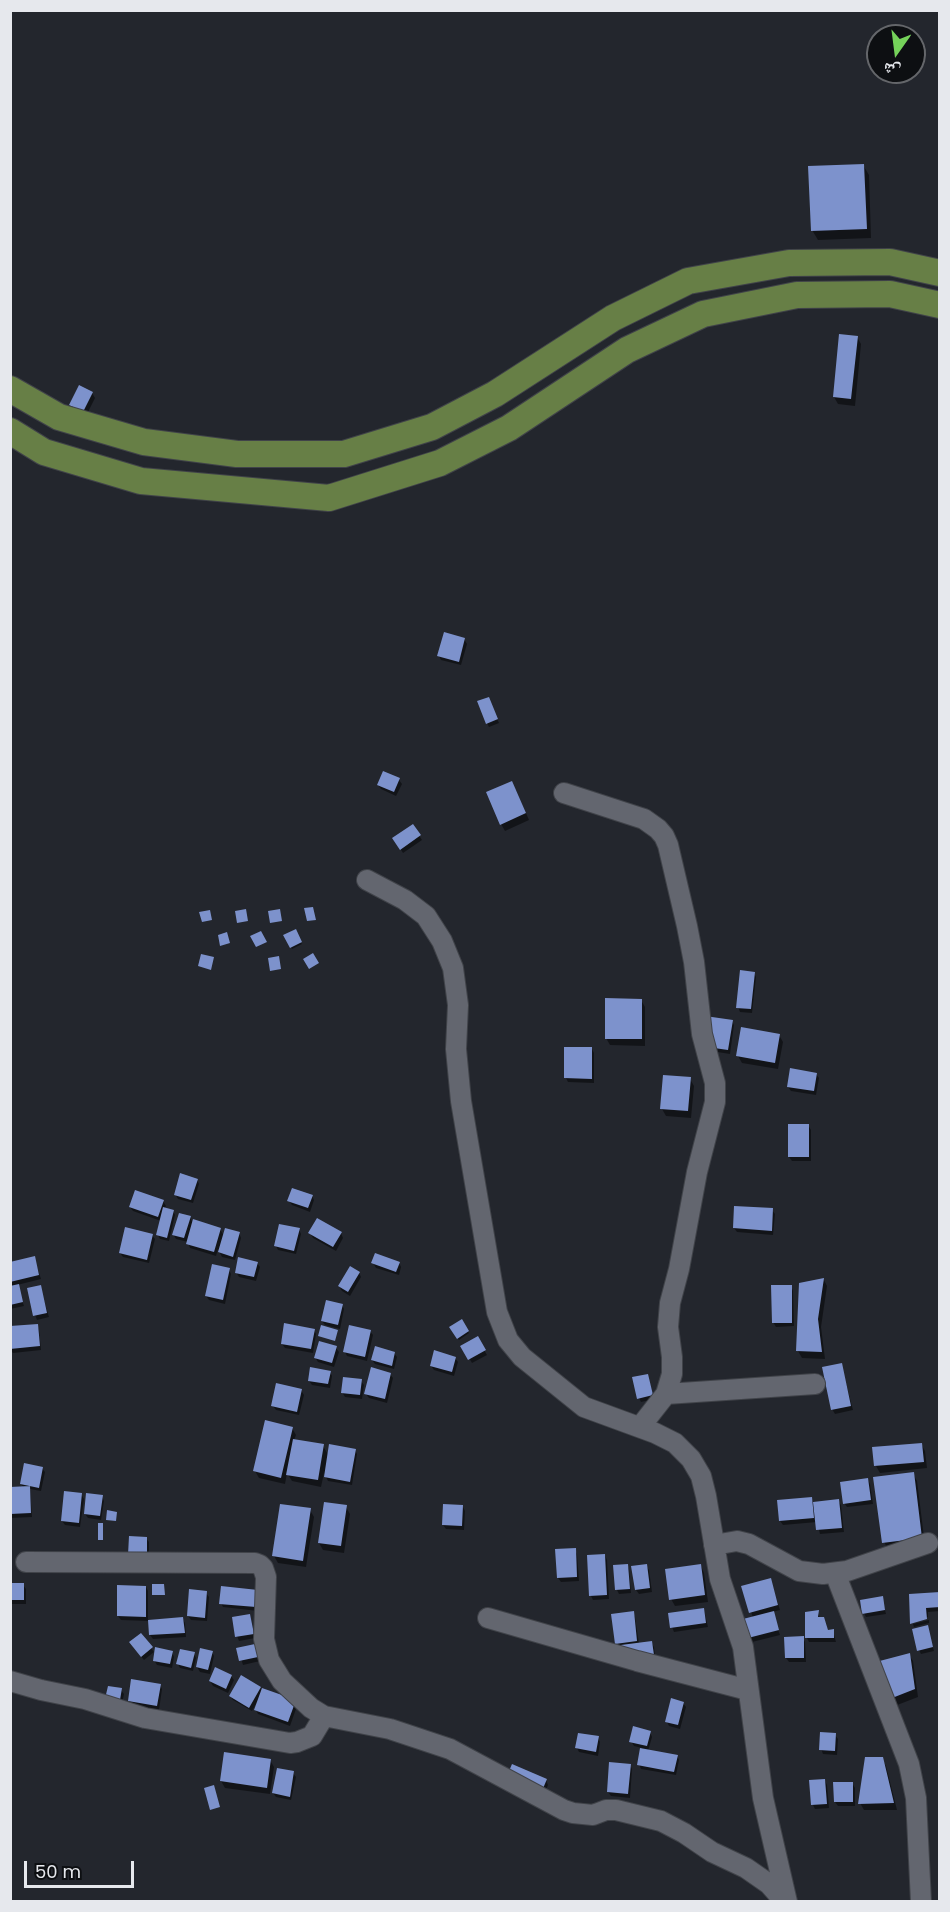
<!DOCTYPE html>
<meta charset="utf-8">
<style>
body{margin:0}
#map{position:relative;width:950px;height:1912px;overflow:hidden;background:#23262d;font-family:Poppins,"Noto Naskh Arabic",sans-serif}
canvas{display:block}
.frame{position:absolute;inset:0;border:12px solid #e6e8ed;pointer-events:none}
.north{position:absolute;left:866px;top:24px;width:60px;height:60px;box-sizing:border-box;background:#0d0f12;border:2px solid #64666a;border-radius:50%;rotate:194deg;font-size:16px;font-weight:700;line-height:24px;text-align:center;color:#e6e8ed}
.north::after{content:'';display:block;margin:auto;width:21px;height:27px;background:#75d25a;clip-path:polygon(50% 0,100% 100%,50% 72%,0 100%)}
.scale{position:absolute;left:24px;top:1861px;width:110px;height:27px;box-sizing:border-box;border:3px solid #e6e8ed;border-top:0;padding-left:8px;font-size:18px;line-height:21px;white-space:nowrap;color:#e6e8ed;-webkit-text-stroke:4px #0d0f12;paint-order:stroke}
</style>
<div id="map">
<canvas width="950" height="1912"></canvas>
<div class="frame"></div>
<div class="north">ش</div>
<div class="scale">50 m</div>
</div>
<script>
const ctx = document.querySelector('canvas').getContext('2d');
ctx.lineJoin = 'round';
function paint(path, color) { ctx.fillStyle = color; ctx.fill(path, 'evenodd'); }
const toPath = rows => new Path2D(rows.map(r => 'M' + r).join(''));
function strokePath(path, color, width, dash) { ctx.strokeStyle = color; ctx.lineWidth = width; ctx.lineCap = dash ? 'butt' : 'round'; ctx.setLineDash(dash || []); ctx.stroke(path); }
paint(toPath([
 [863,165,869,175,871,238,818,240,812,230],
 [841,335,857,337,861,344,855,406,838,404,834,397],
 [92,393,95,398,86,416,73,410,71,405],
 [464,639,467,644,461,665,441,660,439,656],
 [490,703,499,723,489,727,487,723],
 [399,780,402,784,396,796,381,789,378,785],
 [516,790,529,820,505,831,501,824],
 [413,826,422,840,403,853,394,839],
 [295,931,302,944,292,949,285,936],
 [754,973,756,977,752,1013,740,1012,738,1007],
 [641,1000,645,1007,645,1046,610,1045,606,1038],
 [732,1021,734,1025,730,1054,705,1050],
 [779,1035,783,1042,778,1069,742,1063,738,1056],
 [592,1049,594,1053,594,1083,568,1082,566,1078],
 [816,1074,819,1078,816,1095,791,1091,788,1087],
 [664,1077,690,1079,694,1086,691,1118,666,1116,662,1109],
 [789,1125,808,1125,811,1130,811,1161,792,1161,789,1157],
 [197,1180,199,1184,193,1203,178,1199,175,1194],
 [312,1196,314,1200,310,1212,292,1205,289,1201],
 [163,1201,166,1206,164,1209,173,1211,175,1215,169,1241,160,1239,158,1235,161,1221,133,1211,130,1207],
 [772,1210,775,1214,773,1235,737,1232,734,1228],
 [190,1217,193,1224,220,1229,224,1236,239,1233,241,1238,235,1260,222,1257,218,1249,216,1256,190,1248,188,1242,176,1239,173,1234],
 [299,1230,301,1234,296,1254,278,1250,276,1246],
 [310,1233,341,1233,343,1238,336,1251,313,1238],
 [152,1235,155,1239,149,1263,123,1257,120,1253],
 [34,1258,41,1279,17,1285,24,1306,10,1309,10,1287,12,1287,10,1263],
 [257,1263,260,1267,256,1281,239,1277,236,1272],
 [373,1263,399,1263,401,1267,399,1275,376,1268],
 [229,1270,231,1274,225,1304,209,1300,206,1296],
 [359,1273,361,1277,350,1296,342,1291,339,1286],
 [824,1280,827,1286,821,1327,825,1359,802,1358,798,1351],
 [791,1286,793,1291,794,1326,776,1327,773,1322],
 [40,1287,49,1317,37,1320,35,1315],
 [342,1305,344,1309,340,1329,325,1325,322,1321],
 [461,1321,469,1333,459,1340,451,1328],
 [37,1325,39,1330,41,1350,13,1353,10,1349,10,1327],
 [314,1330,316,1334,313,1353,285,1348,282,1344],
 [370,1331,373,1335,367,1361,347,1356,345,1352],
 [477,1338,487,1355,472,1363,462,1346],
 [336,1348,339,1352,334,1367,318,1362,315,1357],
 [394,1353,397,1357,394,1369,375,1364,372,1360],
 [455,1358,458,1362,454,1376,434,1370,431,1366],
 [841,1364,853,1410,835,1414,832,1409],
 [330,1372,332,1376,330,1388,312,1385,309,1381],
 [390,1374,393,1378,387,1403,369,1398,366,1394],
 [649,1380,654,1399,641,1402,639,1398],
 [361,1381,364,1385,362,1399,345,1397,342,1392],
 [301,1390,304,1395,299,1415,276,1410,273,1406],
 [292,1428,296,1435,294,1440,323,1446,329,1456,355,1450,357,1454,352,1485,328,1481,324,1473,321,1487,292,1481,287,1473,285,1484,259,1478,255,1471],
 [921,1444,925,1451,927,1468,880,1473,876,1466,874,1449],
 [42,1468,45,1472,41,1491,30,1489,32,1517,10,1518,10,1488,24,1488,21,1484],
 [913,1474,917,1481,925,1545,888,1549,884,1542],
 [868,1480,870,1484,873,1504,847,1507,844,1503],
 [81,1494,84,1499,80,1527,65,1525,62,1521],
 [102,1496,104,1501,101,1520,88,1518,85,1514],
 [811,1498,814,1503,838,1501,841,1505,844,1532,820,1534,817,1522,783,1525,780,1521,778,1502],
 [346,1507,350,1514,344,1553,323,1550,319,1543],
 [463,1507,465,1511,464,1530,446,1529,443,1525],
 [310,1510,314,1517,306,1567,278,1563,274,1556],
 [146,1538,149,1542,149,1559,132,1558],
 [575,1550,577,1554,579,1581,561,1582,558,1578],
 [605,1555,607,1560,609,1599,593,1600,591,1596],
 [627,1565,629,1569,631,1593,619,1594,617,1590,615,1566],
 [646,1566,649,1570,652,1592,639,1594,636,1590,633,1568],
 [701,1566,704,1573,708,1602,675,1606,671,1599],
 [772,1584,780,1610,772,1612,780,1635,752,1642,749,1638,753,1618,743,1587],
 [10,1585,23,1585,26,1589,26,1604,10,1604],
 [118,1587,146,1587,148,1591,148,1621,121,1620,118,1616],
 [257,1591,258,1611,223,1607,221,1603],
 [206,1593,209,1597,207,1621,191,1620,188,1616],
 [940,1593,940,1611,928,1612,928,1617,912,1622],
 [882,1598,886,1614,866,1617,864,1613],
 [704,1610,708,1627,674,1632,672,1627],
 [818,1612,820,1619,823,1619,826,1623,828,1631,833,1631,836,1642,809,1642,807,1638],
 [633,1613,635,1617,639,1644,651,1642,654,1647,657,1673,619,1646,617,1643],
 [250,1615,255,1638,239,1641,237,1636],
 [182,1618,185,1623,186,1637,153,1639,150,1635,149,1621],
 [929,1620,929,1623,914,1627,913,1624],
 [927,1627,934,1651,921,1654,919,1650],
 [141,1635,154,1652,144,1660,133,1647],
 [803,1638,805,1642,806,1662,789,1662,786,1658],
 [255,1646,260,1661,243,1665,238,1649],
 [172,1652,174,1657,172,1668,157,1665,154,1660],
 [212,1652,214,1656,210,1674,200,1672,197,1667],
 [194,1654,196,1658,193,1671,180,1668,178,1664],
 [909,1655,913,1661,918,1697,892,1707,888,1700],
 [231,1676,234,1680,228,1693,213,1686,210,1681],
 [160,1685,162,1689,159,1710,132,1705,129,1701],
 [260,1688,262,1692,297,1706,290,1726,258,1714,256,1710,257,1702,252,1711,233,1700,230,1696],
 [121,1690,124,1694,121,1709,106,1703],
 [683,1703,686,1707,680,1729,669,1726,667,1722],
 [650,1732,652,1737,648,1751,677,1756,679,1760,676,1775,641,1769,639,1764,642,1748,634,1746,631,1741],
 [835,1735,838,1739,837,1755,823,1754,821,1749],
 [598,1738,600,1742,598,1756,579,1752,577,1748],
 [882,1759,886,1766,897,1810,864,1810,860,1803],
 [270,1760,274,1767,270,1794,225,1788,221,1781],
 [630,1765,632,1769,630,1798,611,1796,608,1792],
 [293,1773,296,1777,291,1800,276,1797,273,1793],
 [546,1780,548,1785,541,1801,508,1787],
 [825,1781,827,1785,829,1808,815,1809,813,1805],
 [852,1783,855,1788,855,1806,838,1806,835,1802]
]), '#0007');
paint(toPath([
 [864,164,867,229,811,231,808,166],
 [839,334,858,336,851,399,833,397],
 [79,385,93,392,83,412,69,405],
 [444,632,465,638,459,662,437,656],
 [489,697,498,719,486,724,477,701],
 [383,771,400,778,394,792,377,785],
 [512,781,526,813,500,825,486,792],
 [413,824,421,835,400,850,392,838],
 [313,907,316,920,307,921,304,908],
 [246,909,248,921,237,923,235,911],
 [280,909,282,921,270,923,268,911],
 [210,910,212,920,202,922,199,912],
 [296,929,302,942,290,948,283,935],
 [261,931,267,942,256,947,250,936],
 [227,932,230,943,220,946,218,935],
 [313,953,319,963,309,969,303,959],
 [201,954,214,957,211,970,198,966],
 [279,956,281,969,270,971,268,958],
 [740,970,755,972,751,1009,736,1008],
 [605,998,642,999,642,1039,605,1039],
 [705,1016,733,1020,728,1050,700,1046],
 [741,1027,780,1034,775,1063,736,1056],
 [564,1047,592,1047,592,1079,564,1078],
 [790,1068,817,1073,814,1091,787,1087],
 [663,1075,691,1077,688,1111,660,1109],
 [788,1124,809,1124,809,1157,788,1157],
 [180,1173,198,1179,191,1200,174,1195],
 [292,1188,313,1195,308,1208,287,1201],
 [135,1190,164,1200,158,1217,129,1207],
 [734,1206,773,1208,772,1231,733,1228],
 [163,1207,174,1210,167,1238,156,1235],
 [179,1213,191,1216,184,1238,172,1235],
 [317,1218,342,1232,333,1247,308,1233],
 [193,1219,221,1228,214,1252,186,1244],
 [279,1224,300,1228,294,1251,274,1246],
 [125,1227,153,1234,147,1260,119,1253],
 [225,1228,240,1232,233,1257,218,1252],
 [375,1253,400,1262,396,1272,371,1263],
 [35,1256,39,1275,10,1282,10,1262],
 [238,1257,258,1262,254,1277,235,1273],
 [212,1264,230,1268,223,1300,205,1296],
 [350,1266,360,1272,348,1292,338,1286],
 [824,1278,818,1319,822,1352,796,1351,799,1283],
 [19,1284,23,1302,10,1305,10,1286],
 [41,1285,47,1313,33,1316,27,1288],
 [771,1285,792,1285,792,1323,772,1323],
 [326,1300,343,1304,338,1325,321,1321],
 [462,1319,469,1331,457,1339,449,1327],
 [284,1323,315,1329,311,1349,281,1344],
 [38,1324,40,1346,10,1349,10,1326],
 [321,1325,338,1330,335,1341,318,1336],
 [349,1325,371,1330,365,1357,343,1352],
 [478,1336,486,1350,468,1360,460,1346],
 [319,1341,337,1346,332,1363,314,1358],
 [375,1346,395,1352,392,1366,371,1360],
 [434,1350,456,1357,452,1372,430,1366],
 [842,1363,851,1406,831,1410,822,1367],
 [310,1367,331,1371,328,1384,308,1381],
 [371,1367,391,1373,385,1399,364,1394],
 [648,1374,653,1395,637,1399,632,1377],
 [343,1377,362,1379,360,1395,341,1393],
 [276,1383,302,1389,297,1412,271,1406],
 [265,1420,293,1427,281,1478,253,1471],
 [293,1439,324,1444,318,1480,286,1475],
 [922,1443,924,1462,874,1466,872,1447],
 [329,1444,356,1449,350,1482,324,1477],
 [24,1463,43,1467,39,1488,20,1484],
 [914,1472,922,1538,882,1543,873,1477],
 [868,1478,871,1500,843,1504,840,1482],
 [30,1486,31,1513,10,1514,10,1487],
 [64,1491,82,1493,79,1523,61,1521],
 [86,1493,103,1495,100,1516,84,1514],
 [812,1497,814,1518,779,1521,777,1500],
 [839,1499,842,1528,816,1530,813,1502],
 [324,1502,347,1505,341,1546,318,1543],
 [280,1504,311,1508,303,1561,272,1556],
 [443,1504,463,1505,462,1526,442,1525],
 [107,1510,117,1512,116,1521,106,1520],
 [98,1523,103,1523,103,1540,98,1540],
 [129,1536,147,1537,147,1555,128,1555],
 [576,1548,577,1577,557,1578,555,1549],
 [605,1554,607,1595,589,1596,587,1555],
 [628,1564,630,1589,615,1590,613,1565],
 [647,1564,650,1588,635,1590,631,1566],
 [701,1564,705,1595,669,1600,665,1569],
 [771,1578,778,1605,749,1613,741,1586],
 [10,1583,24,1583,24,1600,10,1600],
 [152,1584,164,1584,165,1595,152,1595],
 [117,1585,146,1586,146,1617,117,1616],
 [221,1586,258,1590,256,1607,219,1604],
 [189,1589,207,1591,205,1618,187,1616],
 [940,1592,940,1607,926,1608,927,1619,910,1624,909,1594],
 [883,1596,885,1610,862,1614,860,1600],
 [704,1608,706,1623,670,1628,668,1613],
 [819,1610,818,1617,824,1617,828,1630,834,1629,834,1638,805,1638,805,1612],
 [634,1611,637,1641,615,1644,611,1614],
 [774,1611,779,1630,748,1638,743,1619],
 [250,1614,254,1634,235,1637,232,1617],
 [183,1617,185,1633,149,1635,148,1620],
 [928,1625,933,1647,917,1651,912,1629],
 [141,1633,153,1647,141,1657,129,1642],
 [804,1636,804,1658,785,1658,784,1637],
 [652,1641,656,1669,613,1646],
 [255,1644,258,1657,239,1661,236,1648],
 [155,1647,173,1651,170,1664,153,1661],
 [200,1648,213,1651,208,1670,196,1667],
 [180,1649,195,1652,191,1668,176,1664],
 [910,1653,915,1689,887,1700,872,1663],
 [215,1667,232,1675,226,1689,209,1681],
 [241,1675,261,1687,249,1708,229,1696],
 [131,1679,161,1684,157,1706,128,1701],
 [108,1686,122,1688,119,1706,104,1703],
 [262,1688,296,1700,288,1722,254,1710],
 [671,1698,684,1702,678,1725,665,1722],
 [633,1726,651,1731,647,1746,629,1742],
 [820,1732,836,1733,835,1751,819,1750],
 [578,1733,599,1736,596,1752,575,1748],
 [640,1748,678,1755,674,1772,637,1765],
 [224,1752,271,1759,267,1788,220,1781],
 [865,1757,883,1757,894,1803,858,1804],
 [609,1762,631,1764,628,1794,607,1792],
 [512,1764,547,1779,539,1798,504,1783],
 [277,1768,294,1771,290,1797,272,1793],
 [825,1779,827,1804,811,1805,809,1780],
 [833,1782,853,1782,853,1802,834,1802],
 [214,1785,220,1807,210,1810,204,1788]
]), '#7d92cc');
const minor = toPath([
 [564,793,644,819,658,829,664,836,668,845,687,926,694,962,702,1034,715,1083,715,1102,697,1172,679,1269,670,1303,668,1327,672,1357,672,1374,666,1394,640,1427],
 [367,880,405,900,426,916,442,941,453,968,458,1005,456,1049,461,1101,497,1312,508,1340,522,1357,584,1407,655,1433,675,1443,691,1459,701,1476,706,1496,720,1579,743,1647,763,1798,787,1902],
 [666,1394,815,1384],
 [714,1545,737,1541,749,1544,799,1571,823,1574,847,1571,928,1543],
 [26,1562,255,1563,260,1565,263,1568,266,1577,264,1639,269,1660,282,1681,311,1708,324,1716,390,1729,450,1749,564,1810,573,1813,593,1815,606,1810,616,1810,661,1821,684,1833,712,1852,746,1868,769,1884,785,1902],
 [835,1573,909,1764,916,1798,921,1902],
 [488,1618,637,1661,748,1690],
 [10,1681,41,1690,85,1699,145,1718,290,1743,297,1742,312,1736,324,1716]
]);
const major = toPath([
 [10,389,59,417,144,442,237,454,344,454,432,427,495,394,613,318,688,281,789,263,890,262,940,273],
 [10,431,44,452,141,481,329,498,440,463,509,428,627,350,703,314,797,295,890,294,940,305]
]);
strokePath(minor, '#404349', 22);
strokePath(major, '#404349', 28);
strokePath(minor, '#63666f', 20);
strokePath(major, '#677f46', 26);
</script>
